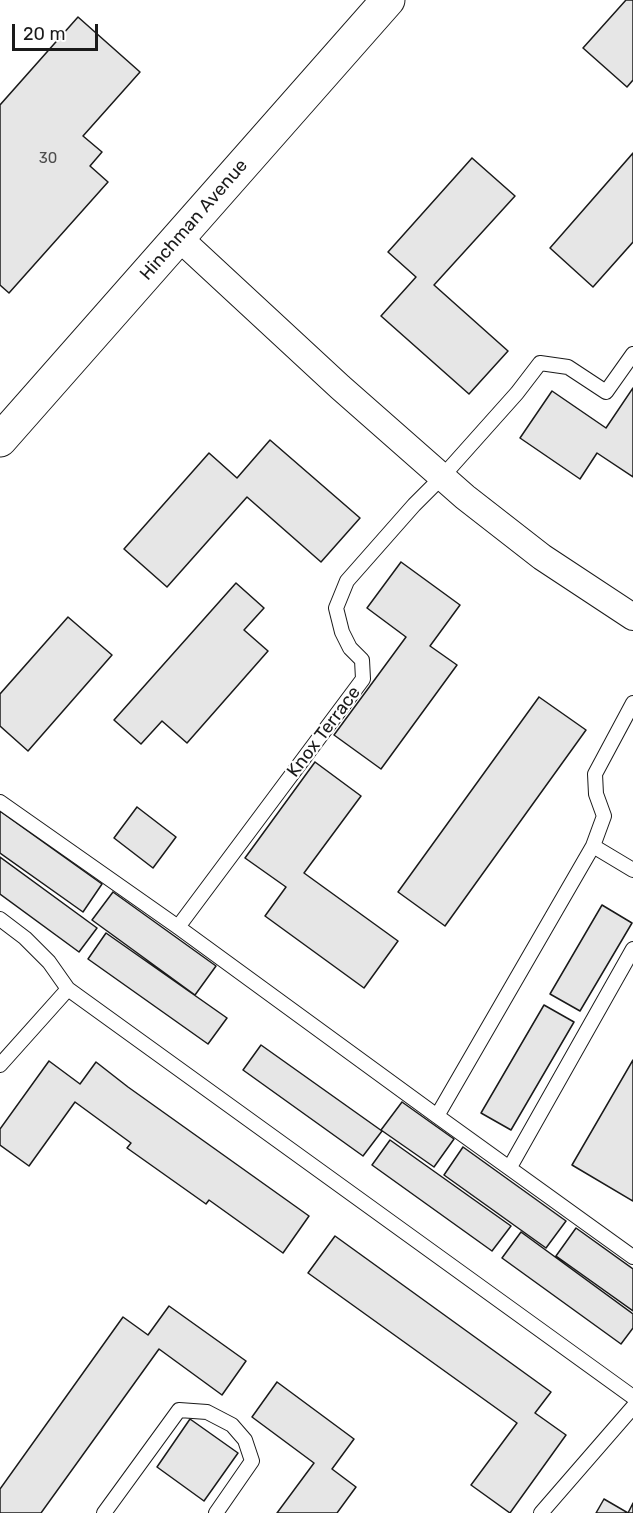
<!DOCTYPE html>
<style>
body{margin:0}
#map{position:relative;width:633px;height:1513px;overflow:hidden;background:#fff;font-family:Rubik,sans-serif}
canvas{display:block}
.scale{position:absolute;left:12px;top:24px;width:86px;height:27px;box-sizing:border-box;border:3px solid #1a1a1a;border-top:0;padding-left:8px;font-size:18px;line-height:21px;white-space:nowrap;color:#1a1a1a;-webkit-text-stroke:4px #fff;paint-order:stroke}
</style>
<div id="map">
<canvas width="633" height="1513"></canvas>
<div class="scale">20 m</div>
</div>
<script>
const ctx = document.querySelector('canvas').getContext('2d');
ctx.lineJoin = 'round';
function paint(path, color) { ctx.fillStyle = color; ctx.fill(path, 'evenodd'); }
const toPath = rows => new Path2D(rows.map(r => 'M' + r).join(''));
function strokePath(path, color, width, dash) { ctx.strokeStyle = color; ctx.lineWidth = width; ctx.lineCap = dash ? 'butt' : 'round'; ctx.setLineDash(dash || []); ctx.stroke(path); }
function drawText(font, color, halo, rows, align = 'center') {
  ctx.font = font + ' Rubik,sans-serif'; ctx.lineWidth = 4.5; ctx.setLineDash([]); ctx.textBaseline = 'middle'; ctx.strokeStyle = halo; ctx.fillStyle = color; for (const [text, x, y, turn = 0] of rows) {
    ctx.save(); ctx.translate(x, y); ctx.rotate((+turn || 0) * Math.PI / 180); ctx.textAlign = isNaN(turn) ? turn : align; if (halo) ctx.strokeText(text, 0, 0); ctx.fillText(text, 0, 0); ctx.restore();
  }
}
const building = toPath([
 [626,0,633,0,633,80,627,87,583,48,626,0],
 [78,17,140,72,83,136,102,152,90,166,108,182,9,293,0,285,0,105,78,17],
 [633,153,633,242,593,287,550,248,633,153],
 [472,158,515,196,434,285,508,351,469,394,381,316,416,277,388,252,472,158],
 [633,388,633,477,597,453,580,479,520,438,552,391,606,428,633,388],
 [270,440,360,518,321,562,247,497,167,587,124,549,209,453,237,478,270,440],
 [401,562,460,605,430,646,457,665,381,769,334,735,406,637,367,608,401,562],
 [236,583,264,608,244,630,268,651,187,743,162,721,141,744,114,720,236,583],
 [68,617,112,655,28,751,0,726,0,694,68,617],
 [539,697,586,730,445,926,398,892,539,697],
 [315,762,361,796,304,873,398,941,364,988,265,916,286,887,245,858,315,762],
 [137,807,176,837,153,868,114,838,137,807],
 [0,811,102,884,83,912,0,853,0,811],
 [0,857,97,928,79,952,0,894,0,857],
 [113,892,216,966,195,995,92,920,113,892],
 [602,905,632,923,580,1011,550,994,602,905],
 [106,933,227,1018,208,1044,88,959,106,933],
 [544,1005,574,1022,511,1130,481,1113,544,1005],
 [261,1045,382,1131,363,1156,243,1070,261,1045],
 [633,1060,633,1201,572,1165,633,1060],
 [49,1061,80,1084,96,1062,128,1087,309,1216,283,1253,209,1200,206,1204,127,1148,131,1143,75,1102,29,1166,0,1145,0,1129,49,1061],
 [402,1102,454,1139,434,1167,381,1130,402,1102],
 [390,1140,511,1226,492,1251,372,1165,390,1140],
 [463,1147,566,1221,546,1248,444,1175,463,1147],
 [576,1228,633,1269,633,1311,556,1256,576,1228],
 [521,1232,633,1314,633,1328,621,1344,502,1258,521,1232],
 [335,1236,551,1392,535,1413,566,1435,510,1513,471,1485,517,1423,308,1273,335,1236],
 [169,1306,246,1361,222,1395,159,1349,41,1513,0,1513,0,1489,123,1317,148,1335,169,1306],
 [277,1382,354,1439,332,1469,356,1487,337,1513,277,1513,314,1463,252,1417,277,1382],
 [190,1419,238,1453,204,1501,157,1467,190,1419],
 [604,1499,628,1513,633,1503,633,1513,596,1513,604,1499]
]);
paint(building, '#e6e6e6');
strokePath(building, '#1a1a1a', 1.5);
const lane = toPath([
 [0,802,178,927,437,1116,633,1257],
 [593,846,633,870],
 [0,919,25,938,49,962,68,989],
 [178,927,363,679,362,660,350,648,342,632,336,608,347,581,414,505,442,477,517,393,540,363,568,367,606,392,633,354],
 [0,1065,68,989,633,1397],
 [437,1116,593,846,604,816,596,794,595,774,633,703],
 [510,1167,633,949],
 [104,1513,179,1410,207,1412,232,1425,245,1440,252,1461,216,1513],
 [541,1513,633,1407]
]);
const street = toPath([
 [178,237,340,387,465,497,542,557,633,617]
]);
const secondary = toPath([
 [0,440,388,0]
]);
strokePath(lane, '#1a1a1a', 16);
strokePath(street, '#1a1a1a', 28);
strokePath(secondary, '#1a1a1a', 35);
strokePath(lane, '#fff', 14);
strokePath(street, '#fff', 26);
strokePath(secondary, '#fff', 33);
drawText('15px', '#4d4d4d', null, [
 ["30",48,159]
]);
drawText('18px', '#1a1a1a', '#fff', [
 ["Hinchman Avenue",194,220,-49],
 ["Knox Terrace",324,732,-53]
]);
</script>
